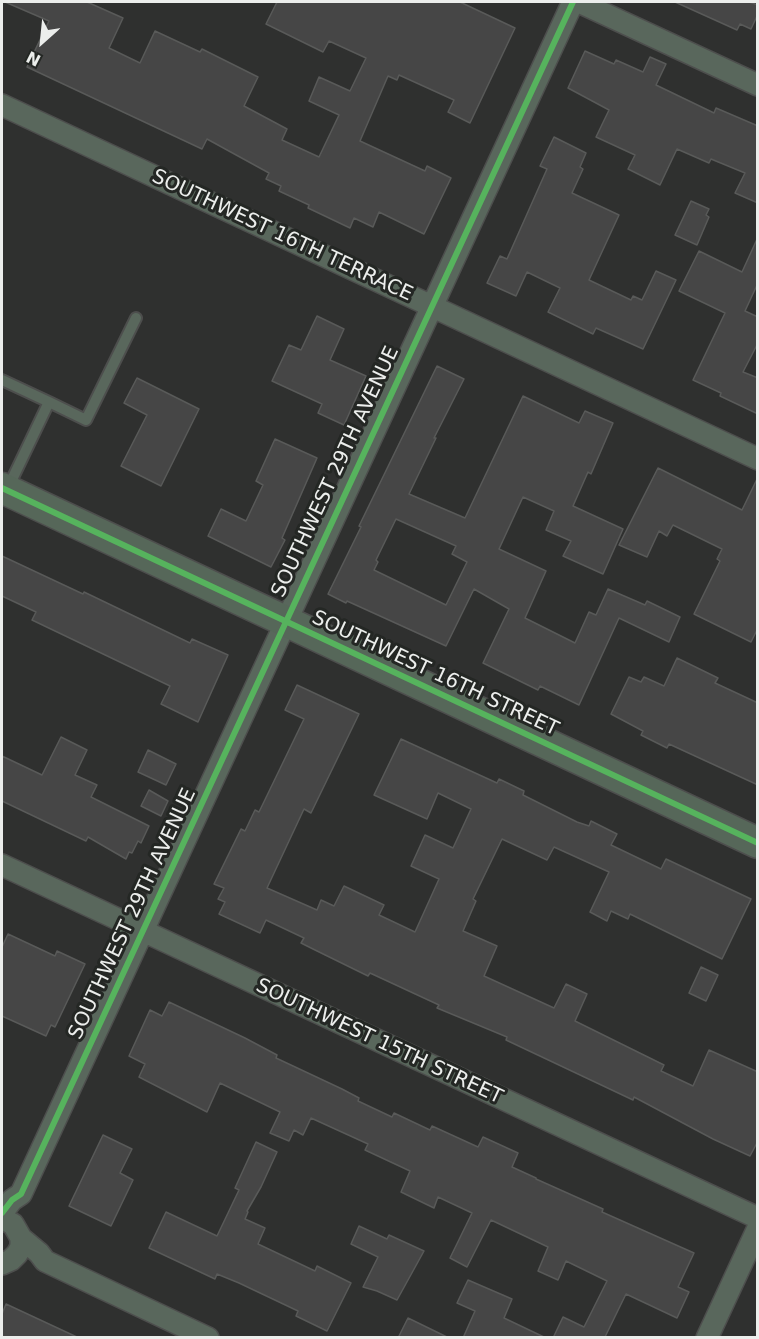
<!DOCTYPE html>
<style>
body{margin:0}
#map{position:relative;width:759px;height:1339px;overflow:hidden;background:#2f302f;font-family:"DejaVu Sans",sans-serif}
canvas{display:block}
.frame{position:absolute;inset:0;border:3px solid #eceeec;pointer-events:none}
.north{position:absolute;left:12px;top:12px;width:60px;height:60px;-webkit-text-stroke:4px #242724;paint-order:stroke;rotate:207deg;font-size:16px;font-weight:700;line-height:24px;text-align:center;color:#eceeec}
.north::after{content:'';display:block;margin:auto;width:21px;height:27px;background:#eceeec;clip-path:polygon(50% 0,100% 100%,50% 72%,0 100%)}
</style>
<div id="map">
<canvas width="759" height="1339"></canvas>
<div class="frame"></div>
<div class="north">N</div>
</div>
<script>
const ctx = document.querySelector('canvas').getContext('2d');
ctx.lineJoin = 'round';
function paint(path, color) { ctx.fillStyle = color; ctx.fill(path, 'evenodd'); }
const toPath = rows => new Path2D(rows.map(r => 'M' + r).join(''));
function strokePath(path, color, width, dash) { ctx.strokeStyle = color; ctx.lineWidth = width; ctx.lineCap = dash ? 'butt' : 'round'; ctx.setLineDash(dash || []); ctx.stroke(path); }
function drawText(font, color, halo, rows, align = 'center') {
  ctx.font = font + ' "DejaVu Sans",sans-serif'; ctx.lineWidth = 6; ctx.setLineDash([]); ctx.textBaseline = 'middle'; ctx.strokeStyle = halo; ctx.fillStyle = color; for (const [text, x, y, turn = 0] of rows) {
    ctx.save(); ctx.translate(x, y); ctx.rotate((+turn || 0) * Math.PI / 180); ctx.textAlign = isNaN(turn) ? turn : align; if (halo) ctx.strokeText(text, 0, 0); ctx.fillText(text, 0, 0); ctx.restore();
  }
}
const building = toPath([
 [5,2,87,2,123,18,109,48,140,63,155,31,200,52,202,49,258,77,244,106,287,129,282,140,319,157,339,115,309,101,319,77,350,91,366,58,329,41,323,52,266,24,277,2,460,2,515,28,470,123,448,112,454,100,399,75,397,80,388,76,360,141,425,171,427,166,451,178,424,234,379,212,373,227,354,218,350,228,308,208,309,205,279,191,281,186,266,179,269,173,207,139,202,149,27,67,49,21,5,2],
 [675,2,749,2,758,5,758,14,751,29,740,24,737,30,675,2],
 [585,51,614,64,616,60,643,72,650,57,666,64,656,85,714,113,716,108,758,126,758,203,735,193,745,173,711,159,709,163,677,149,660,185,628,169,635,155,596,137,609,110,568,88,585,51],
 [554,137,586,153,580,167,583,169,572,193,619,215,589,280,631,300,633,296,642,300,656,271,676,280,643,349,596,328,593,334,548,312,560,288,527,272,516,296,487,283,500,256,507,259,547,169,540,166,554,137],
 [691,201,709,209,706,215,709,217,697,245,675,235,691,201],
 [758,237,758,283,745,311,758,317,758,343,743,372,758,378,758,414,720,396,721,393,693,380,725,313,679,291,699,251,742,272,758,237],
 [317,316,344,329,330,360,366,376,344,425,318,413,322,404,272,381,289,345,301,350,317,316],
 [437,366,464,379,434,438,436,438,409,494,465,518,523,396,579,423,585,411,613,423,591,474,588,472,573,506,623,529,603,574,563,556,571,541,546,530,554,511,523,497,499,549,546,571,525,618,575,643,589,612,596,615,608,589,645,605,647,601,680,617,669,642,619,618,579,705,540,686,538,690,483,663,509,609,474,589,446,646,347,601,346,603,328,594,361,527,359,526,437,366],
 [396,519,456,546,452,554,467,562,446,605,374,570,378,562,376,560,396,519],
 [137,378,199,409,161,486,121,466,147,415,124,403,137,378],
 [275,439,317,458,282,538,285,540,271,567,208,536,221,509,246,521,263,485,256,481,275,439],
 [658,468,742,510,758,477,758,628,751,642,694,614,720,561,717,559,722,549,673,525,667,536,659,531,647,557,619,545,658,468],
 [2,556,83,594,84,592,190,643,192,639,228,655,198,722,161,704,170,686,32,620,36,612,2,596,2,556],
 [677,658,718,678,715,683,758,703,758,785,669,744,667,748,641,735,643,731,611,714,629,677,641,682,644,677,664,686,677,658],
 [297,685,359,714,311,813,304,809,267,888,317,910,321,900,334,906,344,886,384,905,379,915,415,932,439,879,411,866,425,835,453,848,471,809,438,793,427,819,374,795,401,739,497,783,499,779,524,791,523,795,577,822,589,826,591,821,617,834,611,845,661,869,666,859,751,899,722,959,630,914,628,919,611,911,607,921,590,912,609,872,554,847,547,860,502,839,473,899,476,901,463,931,497,946,484,976,554,1008,566,984,587,994,575,1021,664,1065,661,1071,693,1086,709,1050,758,1072,758,1141,750,1156,713,1139,634,1097,633,1100,506,1040,507,1037,437,1008,439,1005,370,973,368,976,313,949,301,943,304,938,266,920,260,933,219,914,225,902,218,899,224,888,214,884,241,829,245,831,255,810,259,812,304,719,285,710,297,685],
 [61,737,87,750,75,775,97,785,91,797,149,826,141,843,138,841,132,853,129,852,126,859,88,837,86,841,2,801,2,756,42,775,61,737],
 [148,750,176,764,166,785,138,772,148,750],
 [149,790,168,801,161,816,141,806,149,790],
 [8,934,55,956,57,951,85,964,55,1027,51,1025,46,1036,2,1016,2,947,8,934],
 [701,967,718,975,706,1001,689,993,701,967],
 [169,1002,245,1038,277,1055,276,1058,342,1089,359,1098,358,1101,392,1117,394,1113,430,1130,432,1126,478,1147,483,1137,518,1153,512,1167,536,1178,536,1179,603,1209,602,1212,694,1253,678,1287,689,1292,677,1318,626,1294,605,1337,607,1338,553,1338,563,1317,584,1327,607,1281,566,1261,558,1280,538,1271,548,1247,491,1220,467,1267,450,1258,472,1213,438,1197,434,1208,401,1192,410,1171,365,1150,368,1144,311,1118,303,1135,294,1130,289,1141,270,1133,280,1112,220,1083,207,1112,139,1077,145,1064,129,1056,150,1010,162,1016,169,1002],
 [103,1135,132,1149,120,1173,133,1180,111,1226,69,1206,103,1135],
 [256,1142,277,1152,261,1187,247,1211,248,1212,245,1219,265,1228,258,1244,315,1271,317,1266,351,1283,327,1331,296,1316,298,1311,239,1283,217,1274,215,1279,149,1248,166,1212,217,1236,239,1190,235,1188,256,1142],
 [359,1226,387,1239,389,1235,424,1251,397,1300,377,1291,363,1287,378,1257,351,1244,359,1226],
 [468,1280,512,1299,504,1318,546,1338,463,1338,475,1311,457,1303,468,1280],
 [6,1304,79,1338,2,1338,2,1314,6,1304],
 [408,1318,449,1338,398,1338,408,1318]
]);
paint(building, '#464646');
strokePath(building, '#595a59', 1.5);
const lane = toPath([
 [2,380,49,402],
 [7,490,49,402,86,420,136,318]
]);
const street = toPath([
 [579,2,758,85],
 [2,105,758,459],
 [2,865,758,1218],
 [2,1213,12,1200,21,1194,573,2],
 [2,1219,13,1224,21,1238,21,1247,17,1254,11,1260,2,1264],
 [21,1238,39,1253,45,1261,208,1338],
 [707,1338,758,1228]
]);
const secondary = toPath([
 [2,488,758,843]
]);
strokePath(lane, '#4d4e4d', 14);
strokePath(street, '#4d4e4d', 24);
strokePath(secondary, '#4d4e4d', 33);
strokePath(lane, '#59675c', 10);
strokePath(street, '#59675c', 21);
strokePath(secondary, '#566759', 30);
strokePath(toPath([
 [2,488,758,843],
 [2,1213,12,1200,21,1194,573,2]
]), '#56b35d', 6);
drawText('20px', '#eceeec', '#242724', [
 ["SOUTHWEST 16TH TERRACE",282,236,25],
 ["SOUTHWEST 29TH AVENUE",336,472,-65],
 ["SOUTHWEST 16TH STREET",435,674,25],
 ["SOUTHWEST 29TH AVENUE",133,914,-65],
 ["SOUTHWEST 15TH STREET",379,1042,25]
]);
</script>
